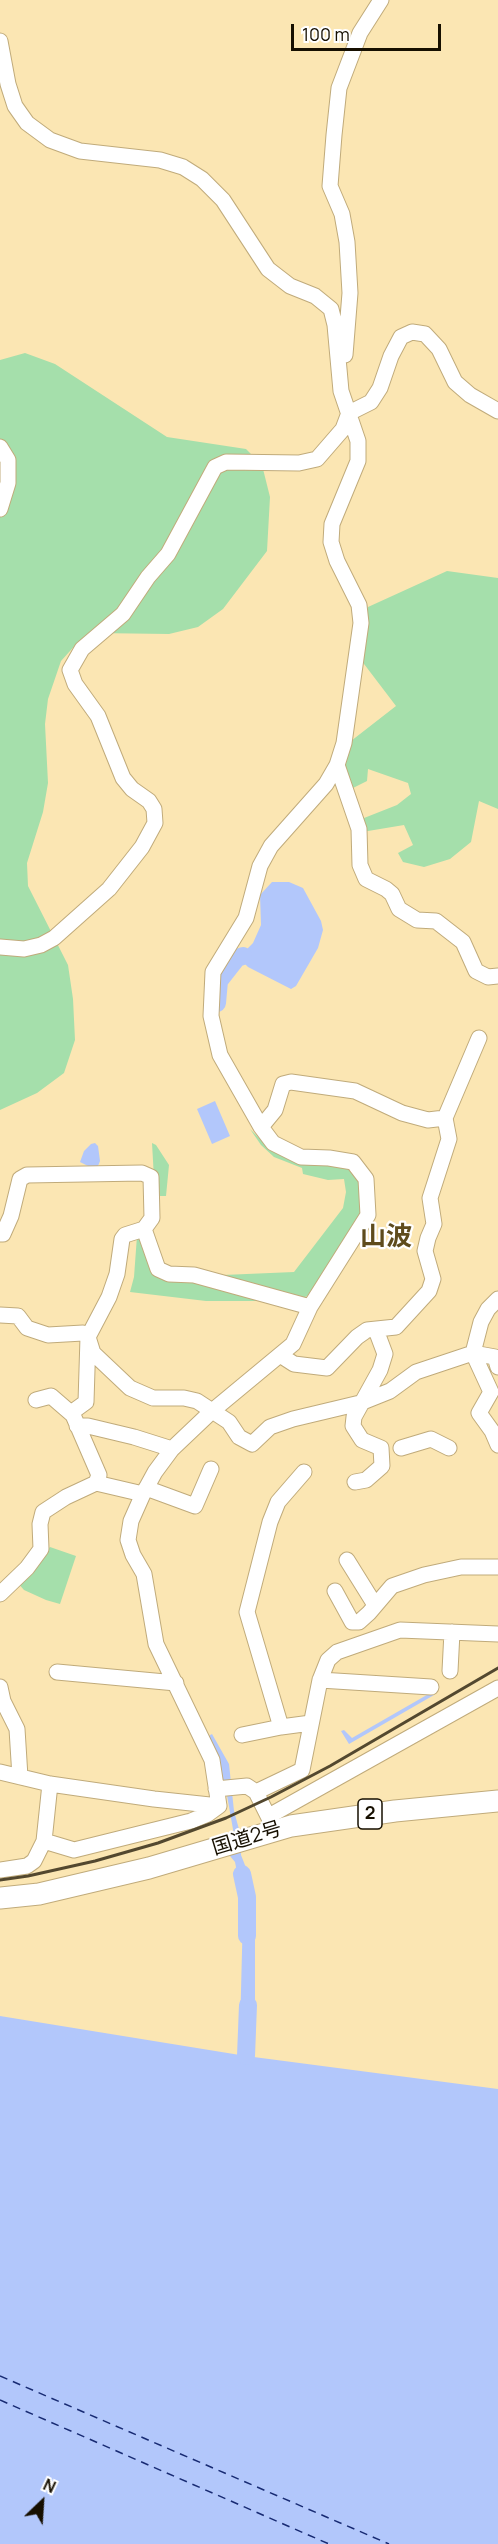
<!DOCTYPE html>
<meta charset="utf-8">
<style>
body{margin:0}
#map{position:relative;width:498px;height:2544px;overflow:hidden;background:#fbe6b3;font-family:Manrope,sans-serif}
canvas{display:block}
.north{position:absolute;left:12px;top:2472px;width:60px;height:60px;-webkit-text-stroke:4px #fff;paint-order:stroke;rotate:25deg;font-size:16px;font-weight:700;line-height:24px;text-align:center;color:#160f00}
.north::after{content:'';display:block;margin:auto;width:21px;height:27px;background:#160f00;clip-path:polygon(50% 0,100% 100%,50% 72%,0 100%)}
.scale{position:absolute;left:291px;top:24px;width:150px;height:27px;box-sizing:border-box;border:3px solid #160f00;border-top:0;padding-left:8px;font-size:18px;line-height:21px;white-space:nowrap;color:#160f00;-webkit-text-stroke:4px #fff;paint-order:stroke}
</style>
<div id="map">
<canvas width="498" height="2544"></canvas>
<div class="north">N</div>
<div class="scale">100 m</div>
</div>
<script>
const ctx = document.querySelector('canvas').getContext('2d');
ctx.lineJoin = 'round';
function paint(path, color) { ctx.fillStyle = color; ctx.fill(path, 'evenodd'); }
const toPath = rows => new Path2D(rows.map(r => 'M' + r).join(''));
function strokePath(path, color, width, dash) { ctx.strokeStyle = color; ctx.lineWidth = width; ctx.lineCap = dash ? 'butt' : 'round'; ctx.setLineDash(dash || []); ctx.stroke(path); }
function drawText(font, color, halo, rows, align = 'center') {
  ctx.font = font + ' Manrope,"Noto Sans JP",sans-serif'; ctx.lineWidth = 4.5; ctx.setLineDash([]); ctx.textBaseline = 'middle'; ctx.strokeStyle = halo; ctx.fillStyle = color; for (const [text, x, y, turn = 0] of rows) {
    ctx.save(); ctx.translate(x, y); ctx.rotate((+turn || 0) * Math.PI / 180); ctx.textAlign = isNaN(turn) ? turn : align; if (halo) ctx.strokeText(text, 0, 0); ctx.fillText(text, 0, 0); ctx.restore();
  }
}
paint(toPath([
 [25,353,55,364,167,437,246,449,262,465,270,497,267,551,223,609,198,627,169,634,94,633,79,641,61,661,48,699,45,724,48,783,43,812,27,863,28,886,68,965,73,999,75,1040,64,1073,37,1093,0,1110,0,360],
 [447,571,498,578,498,809,479,801,471,842,450,859,424,867,403,862,398,853,413,845,404,825,362,832,359,820,397,805,411,794,408,783,368,769,367,781,349,790,344,771,351,741,396,706,361,660,368,607],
 [250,1129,267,1146,347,1166,357,1177,362,1202,361,1212,323,1275,307,1296,303,1298,223,1275,294,1272,343,1208,346,1192,344,1179,328,1180,303,1174,302,1168,274,1157,261,1145],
 [152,1143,156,1145,169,1165,166,1196,155,1196],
 [137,1236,143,1238,154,1270,194,1277,275,1301,206,1301,130,1292,134,1277],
 [50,1547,76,1556,60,1604,46,1600,24,1590,17,1582]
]), '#a5dfab');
paint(toPath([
 [272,882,289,882,303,888,321,921,323,930,318,948,296,986,291,989,248,967,244,963,244,952,253,943,261,925,260,895],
 [215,1101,230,1136,212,1144,197,1109],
 [91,1144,95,1143,98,1146,100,1161,98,1166,88,1166,80,1162,84,1151],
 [432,1692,434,1695,349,1744,341,1731,344,1730,352,1738],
 [212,1734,229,1764,234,1811,240,1833,241,1855,250,1878,253,1897,242,1898,235,1862,230,1856,234,1835,225,1784,205,1738],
 [255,1911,255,2030,240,2030,243,1912],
 [0,2016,246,2056,498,2089,498,2544,0,2544]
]), '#b2c7fb');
strokePath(toPath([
 [217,1003,219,981,237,958,243,956],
 [242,1874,247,1897,247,1936],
 [246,2056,248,2005]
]), '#b2c7fb', 18);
strokePath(toPath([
 [0,2376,389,2544],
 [0,2400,329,2544]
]), '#182b73', 1.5, [8, 6]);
const minor = toPath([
 [0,41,8,84,15,106,27,123,50,140,80,151,160,160,183,167,202,179,223,200,268,269,290,286,315,296,331,309,335,325,341,391,358,441,358,461,332,524,331,542,337,561,359,605,361,623,344,743,337,765,326,784,271,846,260,866,246,918,213,972,211,1016,220,1055,261,1127,273,1143,301,1157,329,1158,353,1162,366,1179,368,1215,310,1307,293,1344,211,1412,172,1449,155,1472,143,1494,131,1521,128,1540,133,1555,144,1574,156,1644,212,1760,219,1806],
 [345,355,350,293,347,242,342,214,330,186,334,135,339,88,360,33,381,0],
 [0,447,8,460,8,483,0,509],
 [337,765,359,829,360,865,366,879,386,889,392,894,399,909,417,920,436,921,463,942,476,971,488,977,498,976],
 [0,947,24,949,41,945,54,938,109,889,142,847,155,823,154,809,149,801,132,789,123,778,98,716,75,684,70,670,82,649,123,614,148,577,168,554,215,467,226,462,299,463,317,459,343,429,349,413,371,402,380,388,391,356,401,337,412,332,425,334,439,349,455,382,470,395,498,411],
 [261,1127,275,1110,283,1084,291,1082,355,1091,402,1113,428,1120,445,1118],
 [144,1229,158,1269,169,1274,194,1275,310,1307],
 [0,1234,3,1234,11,1216,20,1179,27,1175,142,1173,151,1177,152,1218,144,1229,125,1235,122,1239,117,1274,109,1297,88,1337,86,1402,75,1410,73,1415,99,1475,96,1483],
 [498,1299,488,1309,481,1322,473,1353,491,1392,479,1413,492,1431,498,1445],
 [0,1315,18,1316,27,1328,48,1335,83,1333,88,1337,93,1353,130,1388,153,1398,184,1398,197,1401,229,1422,239,1437,252,1444,270,1427,293,1419,360,1403,390,1391,416,1372,473,1353,495,1357,498,1367],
 [280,1355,294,1364,327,1368,357,1337,367,1330,396,1327,429,1291,433,1279,425,1251,428,1238,434,1224,430,1198,449,1139,445,1118,479,1038],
 [36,1400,51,1396,73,1415],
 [77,1426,88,1426,134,1437,172,1449],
 [401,1448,431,1439,449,1448],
 [304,1472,278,1502,270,1522,247,1612,281,1727,311,1723],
 [355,1482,366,1480,382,1466,381,1448,362,1440,353,1426,354,1417,380,1370,385,1354,376,1330],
 [146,1488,195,1506,211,1469],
 [347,1560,375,1605],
 [335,1591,352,1622,359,1622,369,1613,392,1586,424,1575,461,1567,498,1567],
 [0,1594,27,1568,41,1549,40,1524,43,1512,66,1497,96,1483,143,1494],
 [450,1671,452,1632],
 [57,1672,176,1683],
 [320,1680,431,1687],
 [0,1687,3,1701,17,1729,20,1777],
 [242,1735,281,1727],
 [0,1772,50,1784,154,1799,219,1806],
 [216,1789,247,1786,256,1792,272,1824],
 [256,1792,302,1770,320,1680,328,1660,337,1652,400,1630,498,1634],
 [269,1816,498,1688],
 [44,1841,74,1850,191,1821,208,1814,219,1806],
 [0,1870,27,1866,34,1861,44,1841,50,1784]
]);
const highway = toPath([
 [0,1898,39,1894,149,1868,291,1826,395,1811,498,1801]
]);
strokePath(minor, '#c0ab7b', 17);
strokePath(highway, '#c0ab7b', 23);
strokePath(minor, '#fff', 15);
strokePath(highway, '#fff', 21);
strokePath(toPath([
 [0,1880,28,1876,95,1861,158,1843,226,1818,271,1797,330,1766,498,1668]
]), '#53482f', 3);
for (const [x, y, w] of [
 [370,1814,24]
]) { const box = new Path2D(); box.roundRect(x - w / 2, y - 15, w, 30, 4.5); ctx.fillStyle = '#fff'; ctx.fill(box); strokePath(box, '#160f00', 1.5); }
drawText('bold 18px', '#160f00', null, [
 ["2",370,1814]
]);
drawText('20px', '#160f00', '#fff', [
 ["国道2号",247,1839,-17]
]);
drawText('bold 26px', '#5e4b1c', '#fff', [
 ["山波",386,1238]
]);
</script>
